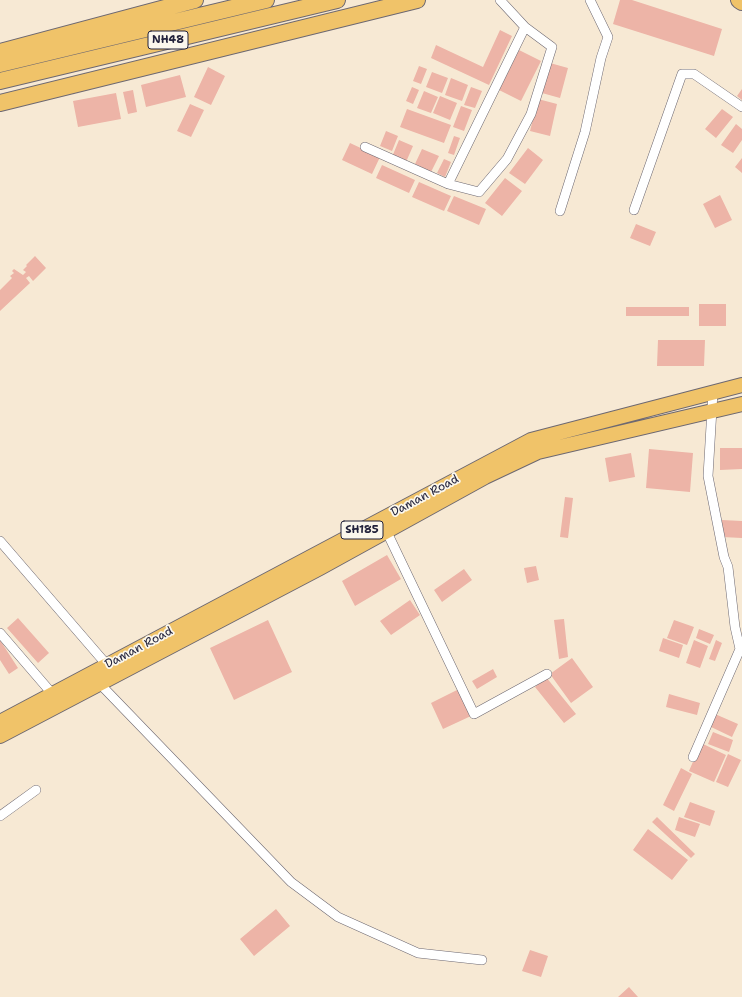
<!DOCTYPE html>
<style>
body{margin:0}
canvas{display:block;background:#f7e9d4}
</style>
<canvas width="742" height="997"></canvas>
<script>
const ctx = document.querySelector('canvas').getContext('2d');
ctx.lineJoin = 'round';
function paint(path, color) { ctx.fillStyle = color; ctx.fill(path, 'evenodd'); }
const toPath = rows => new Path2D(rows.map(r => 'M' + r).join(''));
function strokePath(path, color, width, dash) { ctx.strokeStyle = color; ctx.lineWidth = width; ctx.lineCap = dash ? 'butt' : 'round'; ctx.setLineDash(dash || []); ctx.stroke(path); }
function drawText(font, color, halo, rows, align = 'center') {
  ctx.font = font + ' "Shantell Sans",sans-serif'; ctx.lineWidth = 3.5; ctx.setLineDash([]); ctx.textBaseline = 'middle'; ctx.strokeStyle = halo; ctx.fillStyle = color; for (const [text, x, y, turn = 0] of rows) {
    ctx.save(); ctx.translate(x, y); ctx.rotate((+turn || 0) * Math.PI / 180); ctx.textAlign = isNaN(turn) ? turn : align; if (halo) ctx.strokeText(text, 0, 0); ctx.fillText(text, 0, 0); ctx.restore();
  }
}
paint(toPath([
 [620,0,632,0,722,29,714,56,613,24],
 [500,30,512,36,489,85,431,58,436,45,483,67],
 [519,50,541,61,521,101,499,90],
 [550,63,568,68,560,98,542,93],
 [419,66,427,69,421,84,413,81],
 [208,67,225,76,211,105,194,97],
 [432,72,448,78,442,93,426,87],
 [180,75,186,97,146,107,141,85],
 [451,78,468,85,462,101,445,95],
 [412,87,419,90,413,104,406,101],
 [471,87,482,91,475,108,464,105],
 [742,89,742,100,737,96],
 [133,90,137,112,128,114,123,92],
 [424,91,438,97,431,113,417,108],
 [116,93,121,119,78,127,73,101],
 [440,96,457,103,450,120,433,113],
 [538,99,557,104,550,136,530,131],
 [190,104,204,110,191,137,177,131],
 [461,106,472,110,464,131,453,127],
 [407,109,451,125,444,143,400,127],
 [722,109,733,117,716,138,705,129],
 [736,124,742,129,742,140,733,153,721,145],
 [386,131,398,136,392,151,380,146],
 [454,136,460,138,454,155,448,153],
 [399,140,413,146,406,162,392,157],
 [350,143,380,157,372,174,342,160],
 [528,148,543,160,525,184,509,173],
 [422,149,439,156,431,172,415,164],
 [742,158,742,173,735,167],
 [444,159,451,162,445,177,437,173],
 [382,165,415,180,409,193,376,178],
 [505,178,522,191,502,216,485,203],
 [419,182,451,196,444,211,412,197],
 [720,195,732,220,715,228,703,204],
 [454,196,486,209,479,225,447,211],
 [636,224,656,232,650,246,630,238],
 [35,256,46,268,33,281,29,276,26,278,30,283,0,311,0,290,12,278,10,276,14,273,12,271,14,269,23,275,26,272,23,270,27,266,26,265],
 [699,304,726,304,726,326,699,326],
 [626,307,689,307,689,316,626,316],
 [658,340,705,340,704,366,657,366],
 [720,448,742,448,742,469,720,470],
 [649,449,693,453,690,492,646,488],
 [631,453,635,477,609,482,605,458],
 [565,497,573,498,568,538,560,537],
 [722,520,742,521,742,538,722,537],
 [387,555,401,579,355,606,342,581],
 [536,566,539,580,527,583,524,568],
 [464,569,472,580,442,602,434,590],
 [410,600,420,615,391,635,380,621],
 [18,618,49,653,38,663,7,628],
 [564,619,568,657,559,659,554,620],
 [268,620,292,672,234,700,210,648],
 [674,620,694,627,687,645,667,638],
 [699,629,714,635,710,644,696,638],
 [663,638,683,645,679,658,659,651],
 [0,640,18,668,9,674,0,660],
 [694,640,708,646,700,668,686,663],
 [716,640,722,643,715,661,709,659],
 [572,658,593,687,571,703,550,674],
 [493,669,497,677,477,689,472,681],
 [546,677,576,714,564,723,535,687],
 [459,689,471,716,443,729,431,703],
 [669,694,700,703,697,715,666,707],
 [715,714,738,724,732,737,709,726],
 [713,732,733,740,729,752,708,744],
 [701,743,726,755,714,782,689,771],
 [728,754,741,760,728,787,716,782],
 [681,768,692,774,674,811,663,805],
 [690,802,715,811,710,826,684,817],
 [657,817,695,854,691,858,652,822],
 [679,817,700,824,695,837,675,830],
 [648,829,688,860,672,880,633,850],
 [276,909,290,926,254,956,240,939],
 [530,950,548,956,541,977,522,971],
 [629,987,638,997,618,997]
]), '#edb4a7');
const street = toPath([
 [365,147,448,184,479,192,507,159,531,114,552,47,525,27],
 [448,184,525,27,500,0],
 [634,210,682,74,694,74,742,107],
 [560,211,585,132,601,58,608,37,590,0],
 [384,526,474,714,547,674],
 [0,541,107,665],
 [0,633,55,697],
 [98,679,100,684,291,882,338,917,418,953,482,960],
 [693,757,740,649,735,627,728,567,724,557,708,476,713,392],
 [0,816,36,790]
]);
const primary = toPath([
 [0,722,531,440,742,385],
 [0,736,320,568,485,477,538,452,742,404]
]);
const highway = toPath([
 [739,0,742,2],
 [0,52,195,0],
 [0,64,266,0],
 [0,81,337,0],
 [0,103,417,0]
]);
strokePath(street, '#6d6871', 10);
strokePath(primary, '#6d6871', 16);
strokePath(highway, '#6d6871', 18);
strokePath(street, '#fff', 9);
strokePath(primary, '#f0c369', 14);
strokePath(highway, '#f0c369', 16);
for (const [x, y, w] of [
 [168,40,40],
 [362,530,42]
]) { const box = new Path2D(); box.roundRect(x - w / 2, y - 9, w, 18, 3); ctx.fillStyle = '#fbf7ec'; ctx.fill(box); strokePath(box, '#22223b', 1); }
drawText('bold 11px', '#22223b', null, [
 ["NH48",168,40],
 ["SH185",362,530]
]);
drawText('12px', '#22223b', '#fbf7ec', [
 ["Daman Road",425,496,-28],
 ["Daman Road",139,648,-28]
]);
</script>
